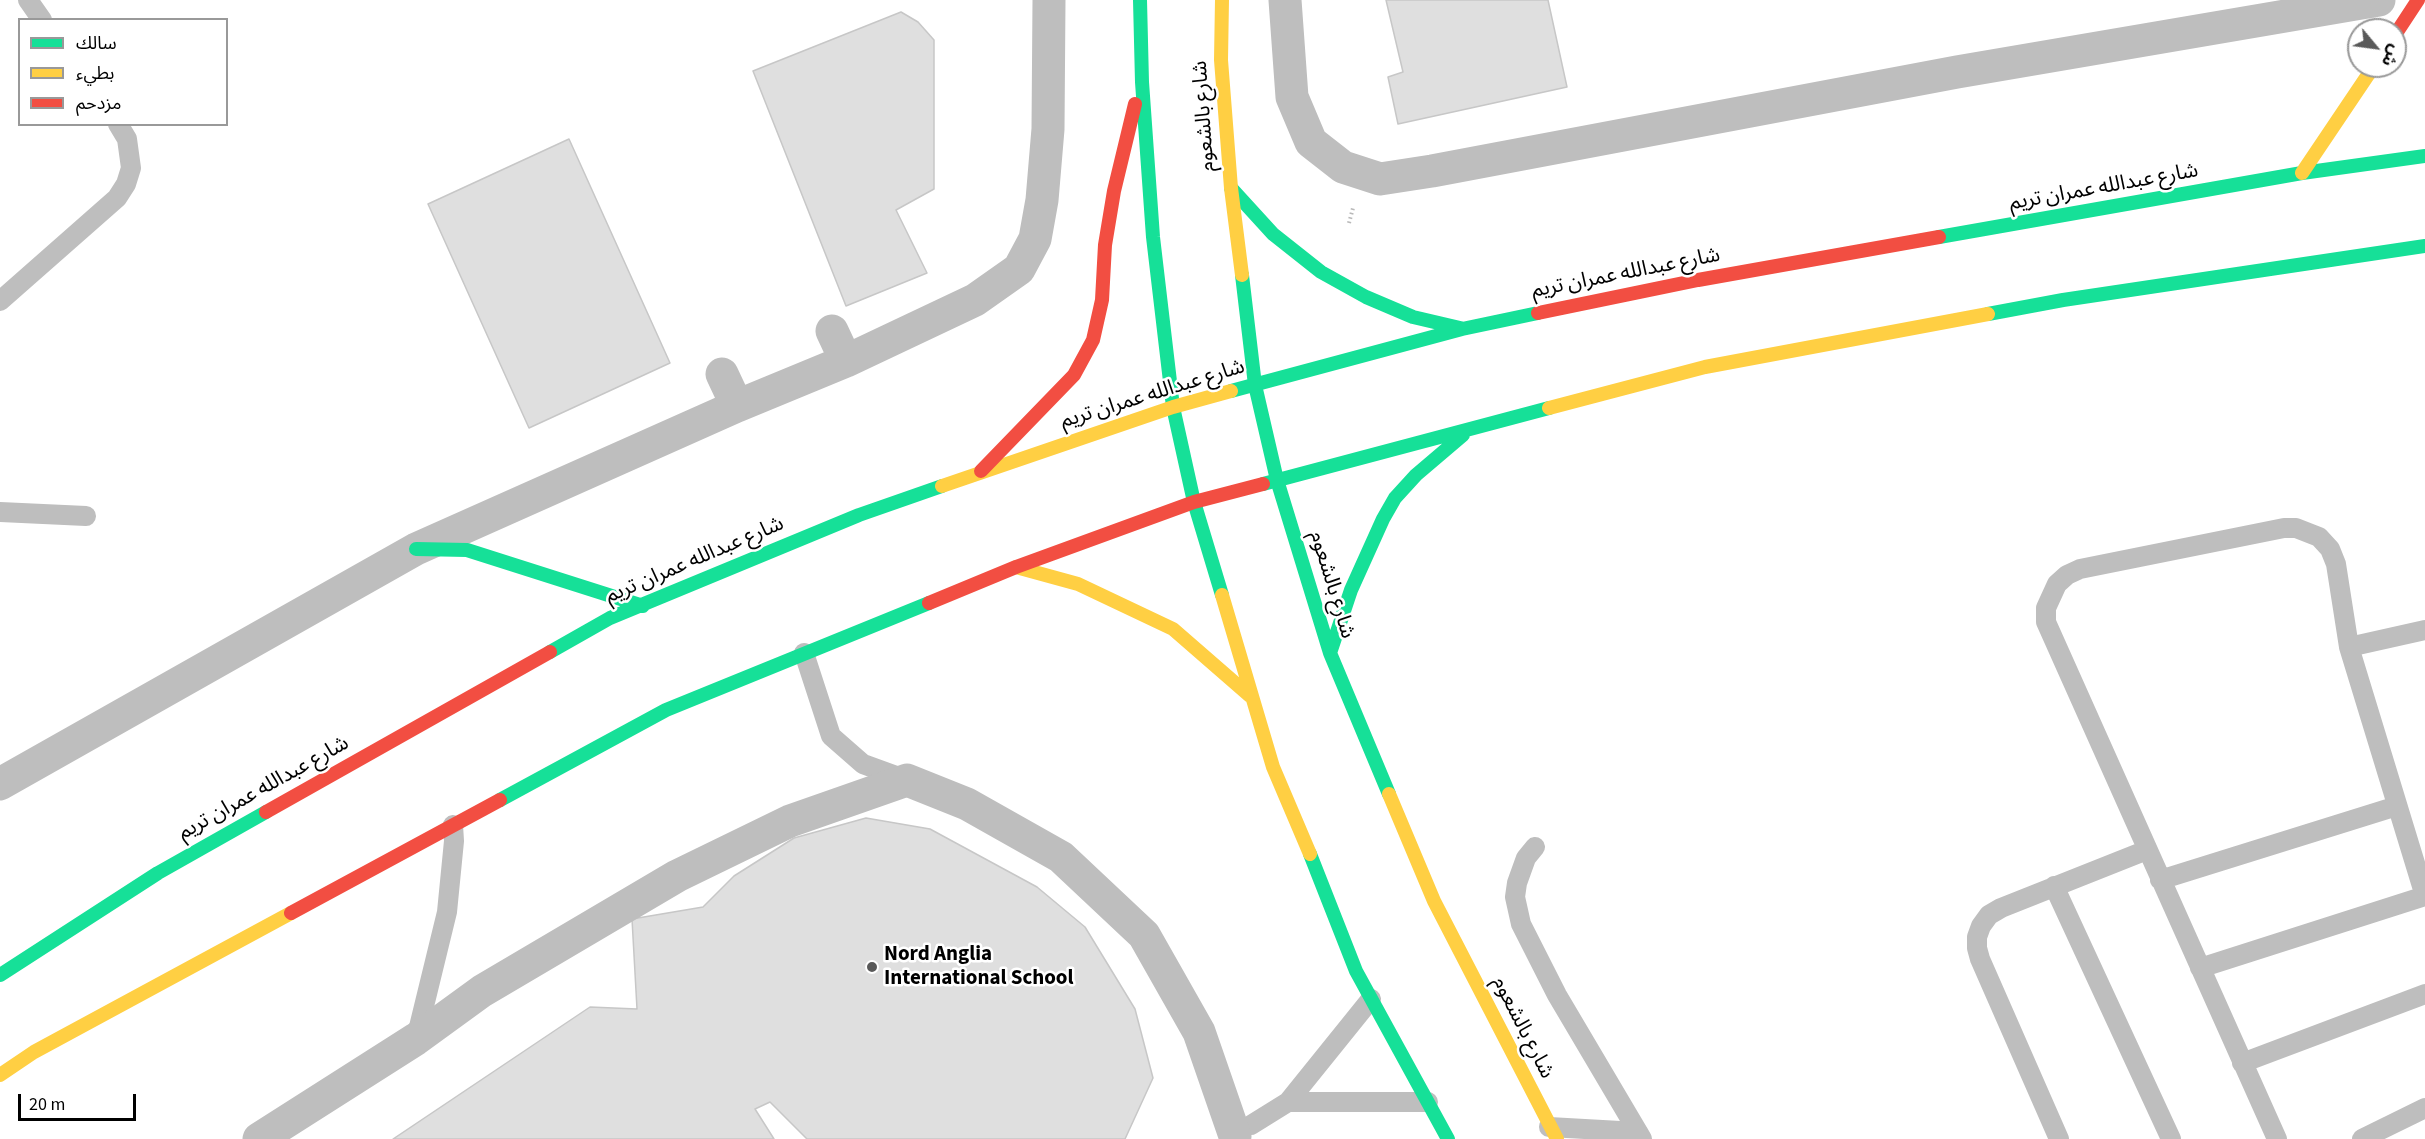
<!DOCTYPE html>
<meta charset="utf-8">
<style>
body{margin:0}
#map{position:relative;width:2425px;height:1139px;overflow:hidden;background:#fff;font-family:"Source Sans 3","Noto Sans Arabic",sans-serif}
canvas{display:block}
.legend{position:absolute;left:18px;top:18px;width:210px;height:108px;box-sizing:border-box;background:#fff;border:2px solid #999;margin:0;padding:8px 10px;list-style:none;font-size:18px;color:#000}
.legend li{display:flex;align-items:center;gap:12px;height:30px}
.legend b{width:30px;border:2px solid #999}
.north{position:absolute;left:2347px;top:18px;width:60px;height:60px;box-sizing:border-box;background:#fff;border:2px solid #999;border-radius:50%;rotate:119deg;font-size:16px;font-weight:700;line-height:24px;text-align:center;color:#000}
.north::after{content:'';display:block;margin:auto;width:21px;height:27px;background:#595959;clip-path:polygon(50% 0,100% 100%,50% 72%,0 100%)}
.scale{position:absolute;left:18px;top:1094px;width:118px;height:27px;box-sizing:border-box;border:3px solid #000;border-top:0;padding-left:8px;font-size:18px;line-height:21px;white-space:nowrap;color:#000;-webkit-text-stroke:4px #fff;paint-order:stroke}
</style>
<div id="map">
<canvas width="2425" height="1139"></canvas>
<ul class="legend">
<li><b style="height:8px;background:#16e098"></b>سالك</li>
<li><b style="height:8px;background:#ffcf43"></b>بطيء</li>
<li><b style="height:8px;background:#f24e42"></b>مزدحم</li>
</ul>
<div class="north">ش</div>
<div class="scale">20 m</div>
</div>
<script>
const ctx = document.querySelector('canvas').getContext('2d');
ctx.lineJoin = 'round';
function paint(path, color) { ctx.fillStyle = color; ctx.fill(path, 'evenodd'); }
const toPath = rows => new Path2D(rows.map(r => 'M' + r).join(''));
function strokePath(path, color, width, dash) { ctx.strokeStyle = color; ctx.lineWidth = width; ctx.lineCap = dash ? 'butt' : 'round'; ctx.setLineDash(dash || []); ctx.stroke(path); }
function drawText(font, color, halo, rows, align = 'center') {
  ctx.font = font + ' "Source Sans 3","Noto Sans Arabic",sans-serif'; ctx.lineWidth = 5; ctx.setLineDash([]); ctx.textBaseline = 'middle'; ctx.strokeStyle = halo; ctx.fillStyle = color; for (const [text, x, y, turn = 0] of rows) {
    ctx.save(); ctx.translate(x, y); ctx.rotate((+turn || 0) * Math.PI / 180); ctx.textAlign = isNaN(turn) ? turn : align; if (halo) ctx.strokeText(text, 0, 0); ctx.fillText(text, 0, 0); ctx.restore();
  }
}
const building = toPath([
 [1386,0,1548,0,1567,87,1398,124,1388,77,1403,72,1386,0],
 [901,12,918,22,934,40,934,189,896,210,927,273,846,306,753,71,901,12],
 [569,139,670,363,529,428,428,204,569,139],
 [866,818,930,829,1037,887,1085,927,1135,1009,1153,1078,1125,1139,807,1139,770,1102,755,1109,774,1139,393,1139,590,1007,637,1009,632,919,703,907,734,876,794,838,866,818]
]);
paint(building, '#dfdfdf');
strokePath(building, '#c7c7c7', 1.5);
strokePath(toPath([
 [1349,223,1353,208]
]), '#b9b9b9', 4, [1.5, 3]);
strokePath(toPath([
 [28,0,42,20],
 [0,301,117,198,126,184,131,168,127,139,118,124],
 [0,512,86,516],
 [2349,647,2425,630],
 [804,653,831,736,863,764,907,780],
 [1535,847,1526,858,1517,883,1515,897,1521,924,1557,995,1638,1132],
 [2160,880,2397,806],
 [2054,886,2171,1139],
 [2200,968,2425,896],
 [1371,999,1288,1102,1428,1102],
 [416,1039,447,912,454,841,453,825],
 [2242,1063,2425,994],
 [1251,1125,1288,1102],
 [1549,1127,1638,1132,1642,1139],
 [2059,1139,1980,959,1977,948,1977,937,1981,926,1989,915,2001,908,2147,850],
 [2277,1139,2046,622,2046,608,2057,584,2067,575,2080,569,2284,528,2296,528,2319,537,2330,549,2336,564,2349,647,2425,896],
 [2362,1139,2425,1108]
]), '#bebebe', 20);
strokePath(toPath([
 [1285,0,1292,97,1311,142,1343,167,1380,179,1432,171,1957,72,2379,0],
 [832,331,846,361],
 [722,374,737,406],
 [0,784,416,549,737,406,846,361,975,300,1019,269,1035,239,1042,200,1048,129,1049,0],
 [259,1139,416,1039,482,991,677,876,790,821,907,780,967,804,1061,857,1144,935,1199,1032,1235,1136]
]), '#bebebe', 33);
strokePath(toPath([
 [1140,0,1142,82,1153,237,1173,407,1194,502,1222,595],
 [1231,188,1273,234,1321,272,1366,297,1413,317,1460,328],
 [1939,237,2302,173,2425,156],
 [1242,275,1255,385,1277,480,1330,653,1389,794],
 [1988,314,2063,300,2425,246],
 [1231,391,1462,329,1538,313],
 [1263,484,1549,408],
 [416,549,467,550,643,606],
 [550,652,610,618,859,515,942,486],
 [1330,653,1351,590,1383,519,1395,498,1416,475,1463,435],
 [500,800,666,710,929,603],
 [1310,854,1356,971,1448,1139],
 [0,975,158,873,266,812]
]), '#16e098', 14);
strokePath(toPath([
 [1222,0,1221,60,1231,188,1242,275],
 [2302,173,2374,66],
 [1549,408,1705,367,1988,314],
 [942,486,1173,407,1231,391],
 [1016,567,1078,584,1173,629,1250,696],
 [1222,595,1273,767,1310,854],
 [1389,794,1434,901,1557,1139],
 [0,1075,34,1052,291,913]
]), '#ffcf43', 14);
strokePath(toPath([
 [2395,35,2418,0],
 [1538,313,1698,280,1939,237],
 [981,471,1074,375,1093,340,1102,300,1105,245,1114,191,1135,104],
 [929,603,1016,567,1194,502,1263,484],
 [266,812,550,652],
 [291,913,500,800]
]), '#f24e42', 14);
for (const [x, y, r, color] of [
 [872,967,6,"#595959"]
]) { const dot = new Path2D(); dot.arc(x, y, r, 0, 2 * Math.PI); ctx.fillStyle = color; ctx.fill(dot); strokePath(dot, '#fff', 2); }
drawText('21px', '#000', '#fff', [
 ["شارع بالشعوم",1205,116,-94],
 ["شارع عبدالله عمران تريم",2104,188,-10],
 ["شارع عبدالله عمران تريم",1626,274,-11],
 ["شارع عبدالله عمران تريم",1153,395,-17],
 ["شارع عبدالله عمران تريم",695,561,-23],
 ["شارع بالشعوم",1331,585,73],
 ["شارع عبدالله عمران تريم",264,789,-29],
 ["شارع بالشعوم",1522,1028,63]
]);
drawText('bold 21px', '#000', '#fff', [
 ["Nord Anglia",884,955],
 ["International School",884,979]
], 'left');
</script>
